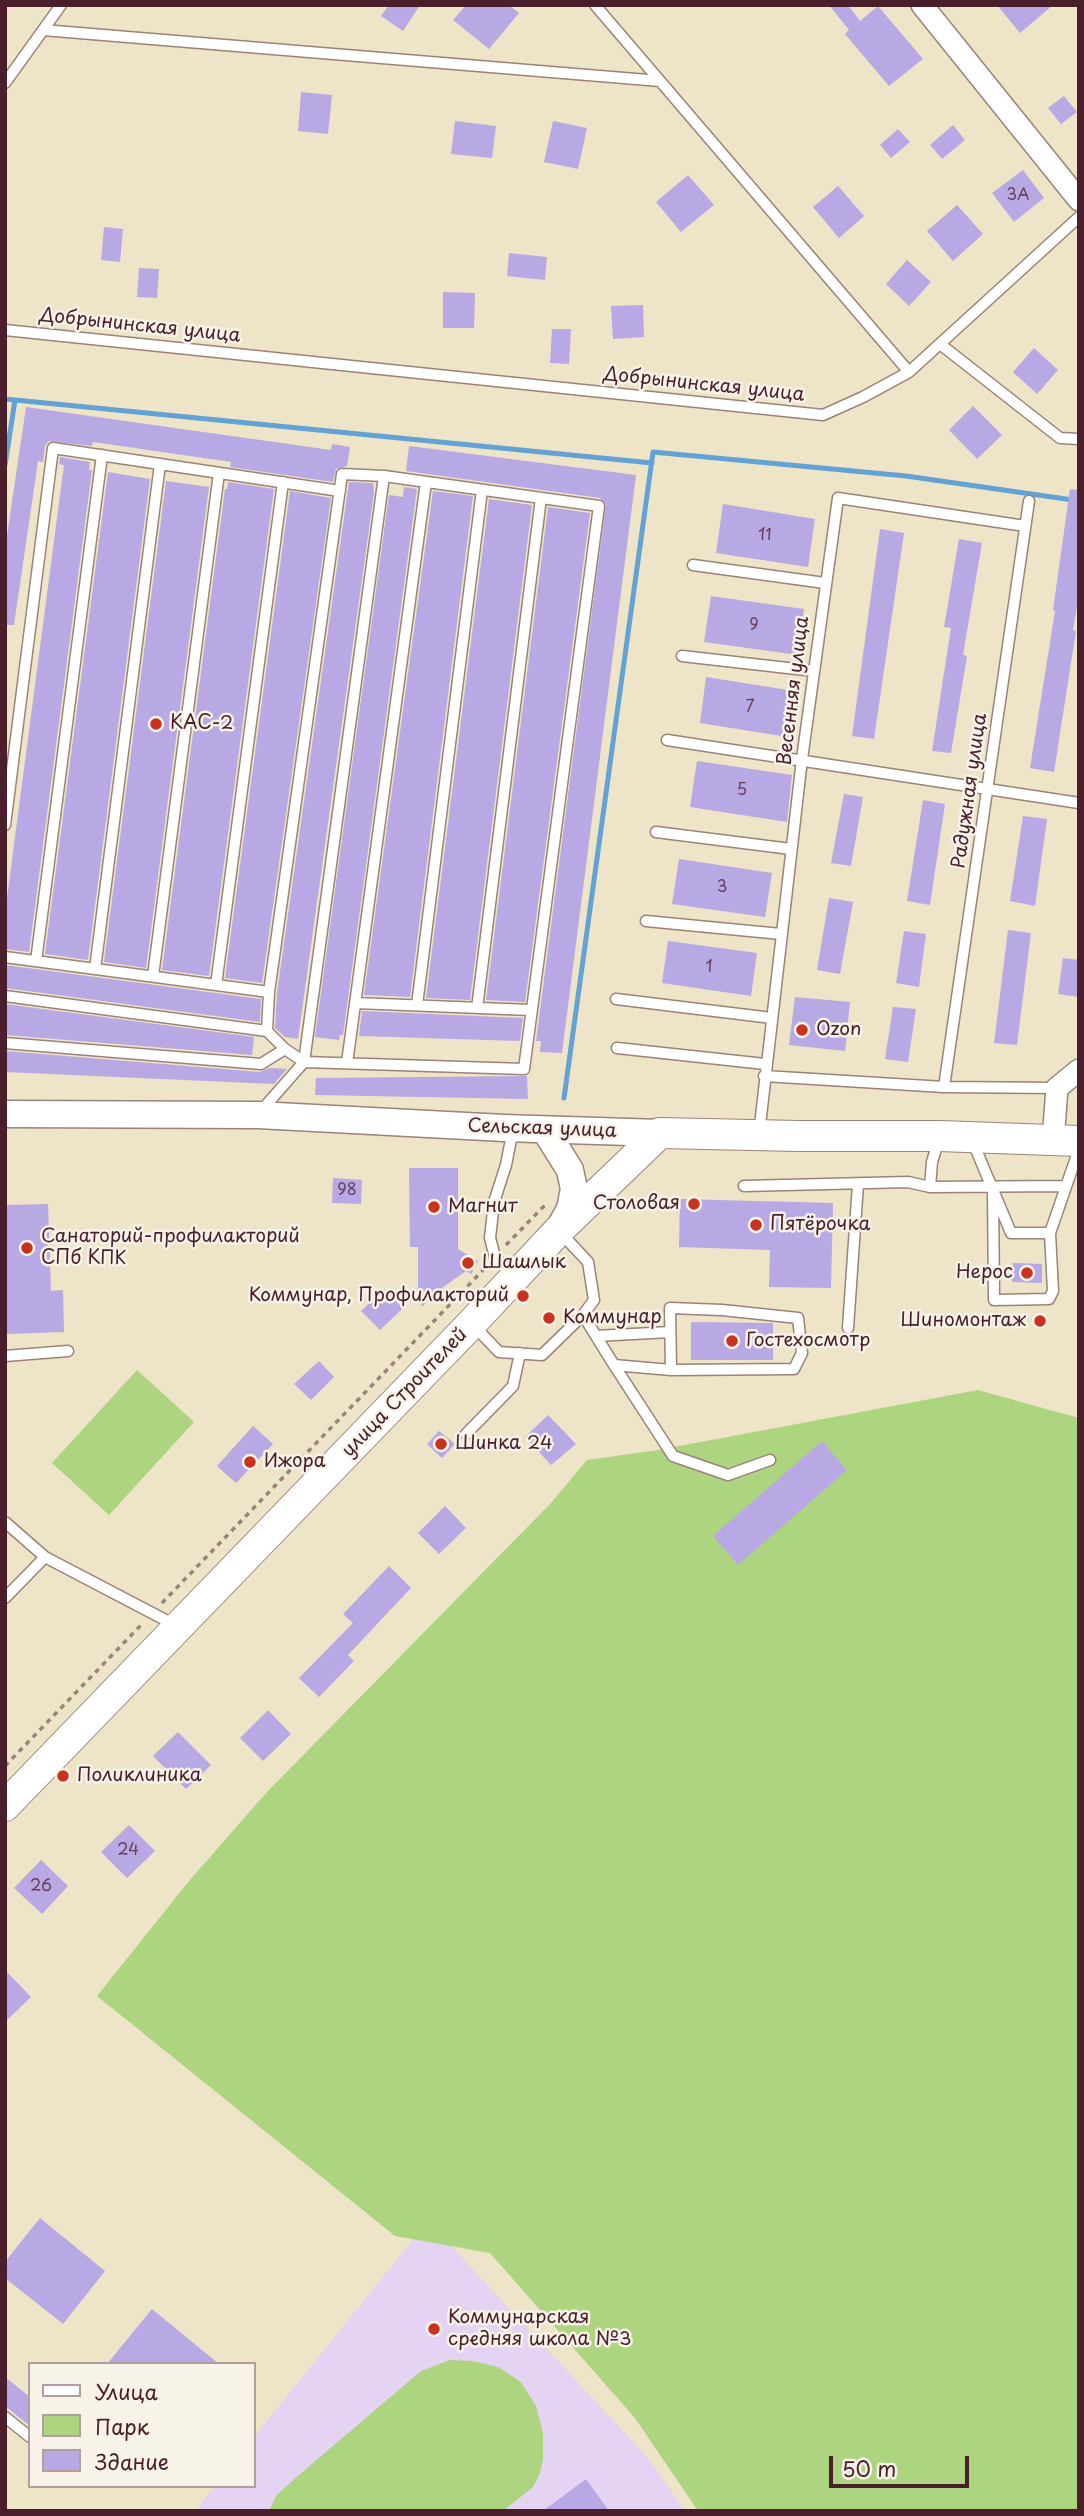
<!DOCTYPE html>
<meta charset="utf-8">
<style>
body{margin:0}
#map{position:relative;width:1084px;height:2516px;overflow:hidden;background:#eee4c7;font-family:"Playpen Sans",sans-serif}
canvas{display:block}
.frame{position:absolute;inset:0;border:7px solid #4a1f2b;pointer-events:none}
.legend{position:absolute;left:28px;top:2362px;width:228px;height:126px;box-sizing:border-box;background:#f7f3e8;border:2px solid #b29e9c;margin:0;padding:9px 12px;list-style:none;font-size:21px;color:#4a1f2b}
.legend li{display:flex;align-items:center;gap:14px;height:35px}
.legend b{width:35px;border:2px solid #b29e9c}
.scale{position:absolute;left:829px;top:2456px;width:140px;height:32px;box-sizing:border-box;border:4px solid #4a1f2b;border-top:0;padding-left:9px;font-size:21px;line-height:24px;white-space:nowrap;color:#4a1f2b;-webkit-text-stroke:5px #f7f3e8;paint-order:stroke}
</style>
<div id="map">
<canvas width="1084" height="2516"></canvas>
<div class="frame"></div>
<ul class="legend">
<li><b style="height:9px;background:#fff"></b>Улица</li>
<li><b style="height:19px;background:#add580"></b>Парк</li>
<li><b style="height:19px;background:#b8a8e3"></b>Здание</li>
</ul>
<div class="scale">50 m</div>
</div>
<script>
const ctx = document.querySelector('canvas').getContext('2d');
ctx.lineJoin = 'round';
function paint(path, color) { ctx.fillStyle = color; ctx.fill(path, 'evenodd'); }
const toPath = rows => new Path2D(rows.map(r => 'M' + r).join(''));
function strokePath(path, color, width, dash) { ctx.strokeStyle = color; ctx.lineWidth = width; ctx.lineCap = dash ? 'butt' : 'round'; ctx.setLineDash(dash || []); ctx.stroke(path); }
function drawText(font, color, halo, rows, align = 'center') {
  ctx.font = font + ' "Playpen Sans",sans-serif'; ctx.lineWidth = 5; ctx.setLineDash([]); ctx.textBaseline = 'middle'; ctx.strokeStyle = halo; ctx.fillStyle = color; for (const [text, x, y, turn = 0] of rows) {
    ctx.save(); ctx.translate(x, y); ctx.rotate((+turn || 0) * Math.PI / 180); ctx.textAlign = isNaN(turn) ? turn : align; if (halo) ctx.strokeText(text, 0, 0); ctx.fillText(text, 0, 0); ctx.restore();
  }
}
paint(toPath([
 [428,2221,649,2459,685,2511,195,2511,215,2486,254,2486,254,2437]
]), '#e4d3f2');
paint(toPath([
 [137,1370,194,1422,109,1515,52,1463],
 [978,1390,1079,1418,1079,2511,698,2511,635,2418,490,2253,395,2236,97,1996,189,1881,266,1793,551,1503,587,1460,658,1450],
 [450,2360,473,2361,498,2367,521,2382,529,2395,536,2406,543,2433,543,2459,540,2473,533,2487,503,2511,269,2511,276,2496,293,2480,421,2371]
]), '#add580');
strokePath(toPath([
 [5,399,652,463],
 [5,465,15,400],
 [564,1098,653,452,906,476,1073,500]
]), '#63a2d5', 5);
paint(toPath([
 [389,5,420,5,403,31,381,16],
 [466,5,509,5,519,13,489,49,453,20],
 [829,5,848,5,860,21,878,6,923,59,889,86,845,34,849,30],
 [997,5,1053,5,1020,33],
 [301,92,332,95,328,134,298,131],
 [1064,96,1077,112,1061,124,1048,108],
 [455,121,496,126,492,158,451,154],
 [553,121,587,128,578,169,544,162],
 [953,125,965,140,942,159,930,145],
 [898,129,910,142,891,158,880,145],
 [1023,170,1044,198,1014,222,992,193],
 [688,175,714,205,681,232,656,202],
 [838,186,864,216,839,238,813,207],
 [957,205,983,234,953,261,927,231],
 [104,227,123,229,120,262,101,260],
 [509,253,547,257,545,280,507,276],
 [907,260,931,282,909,306,886,284],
 [139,268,159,269,157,298,137,297],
 [443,292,475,293,474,328,443,328],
 [643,305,644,337,613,339,611,306],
 [552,329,571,329,569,364,550,363],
 [1034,348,1058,370,1037,394,1013,372],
 [973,406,1002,435,977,459,949,430],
 [26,407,331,450,332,444,350,447,347,466,336,469,333,482,230,467,231,462,93,442,92,446,49,441,45,446,43,462,38,461,14,625,5,625,5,549],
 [409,446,636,475,562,1053,540,1052,541,1041,536,1041,606,504,600,498,406,471],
 [60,457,90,462,89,470,92,470,29,952,5,949,5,913,64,465,59,464],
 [108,472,150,479,88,960,45,954],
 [166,481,209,487,146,968,104,962],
 [228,482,274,489,209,976,162,970,225,489,227,489],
 [349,482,373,483,374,493,298,1039,285,1037,275,1028,277,993],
 [404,487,417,489,343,1035,340,1035,339,1040,315,1037,389,495,403,497],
 [1070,489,1079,490,1079,595,1073,630,1076,631,1054,772,1030,768,1055,611,1053,610],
 [290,491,331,498,262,983,225,978],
 [433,491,473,496,410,997,364,995],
 [489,499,532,505,470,1000,426,998],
 [723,504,815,519,808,567,716,553],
 [548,507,590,513,525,1002,486,1000],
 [880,529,904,533,874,739,852,736],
 [959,539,982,543,963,655,967,656,951,753,932,751,951,628,944,627],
 [711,596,804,609,798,655,704,642],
 [706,677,801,692,794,738,700,723],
 [697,761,792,775,787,822,690,807],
 [844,794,863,797,851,866,831,863],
 [923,800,945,804,930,905,907,901],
 [1023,816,1047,819,1035,906,1010,901],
 [679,859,772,873,765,917,672,904],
 [829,898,853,902,840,974,817,970],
 [1008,930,1031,933,1017,1045,994,1043],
 [904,931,926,934,919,987,896,983],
 [668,941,757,953,751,996,662,983],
 [1063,958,1079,960,1079,997,1058,994],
 [5,965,261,999,260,1022,5,988],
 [795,997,850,1002,845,1051,789,1045],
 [5,1004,254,1037,252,1055,5,1035],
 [893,1007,916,1009,908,1062,885,1059],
 [362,1011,523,1018,520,1041,359,1036],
 [5,1051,260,1072,270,1068,287,1069,274,1084,5,1072],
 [527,1076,528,1099,315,1095,316,1078],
 [409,1168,458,1168,458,1249,478,1261,471,1274,466,1271,432,1295,423,1306,411,1297,418,1288,418,1247,410,1247],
 [333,1178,362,1180,361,1204,332,1203],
 [680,1199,833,1203,831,1288,769,1287,770,1250,679,1247],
 [48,1204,51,1291,63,1290,64,1332,5,1334,5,1205],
 [1013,1263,1042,1264,1042,1283,1012,1282],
 [384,1289,403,1308,380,1330,361,1311],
 [691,1322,773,1323,773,1360,691,1360],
 [319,1361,334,1377,311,1400,294,1384],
 [548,1415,576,1444,551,1465,525,1437],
 [253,1426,273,1444,236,1483,217,1466],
 [439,1431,455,1444,442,1458,427,1444],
 [822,1441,847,1470,738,1565,713,1536],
 [445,1506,466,1528,439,1554,418,1533],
 [389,1566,411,1588,348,1655,354,1661,319,1697,299,1678,353,1623,343,1614],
 [268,1710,291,1734,263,1761,240,1738],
 [178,1732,211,1765,186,1789,153,1756],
 [129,1825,155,1851,127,1878,101,1852],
 [41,1860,68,1886,42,1914,14,1888],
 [5,1970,31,1997,5,2022],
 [40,2218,105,2271,63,2324,5,2278,5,2262],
 [152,2309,219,2364,107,2364],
 [5,2377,30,2397,30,2426,5,2406],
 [586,2479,609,2511,543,2511]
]), '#b8a8e3');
const service = toPath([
 [43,30,660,81],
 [5,83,61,5],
 [5,330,823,415,863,397,909,372,595,5],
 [940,344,1060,438,1079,439],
 [909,372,1079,217],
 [342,474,384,476,599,506,524,1069,304,1062,285,1049,267,1031,269,992,342,474],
 [693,565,825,583],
 [682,656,814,671],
 [667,740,1079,803],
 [5,825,53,448,340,491],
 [656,832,791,849],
 [646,921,781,934],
 [5,957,269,992],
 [36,961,102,455],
 [95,969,160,464],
 [153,976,219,473],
 [216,985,283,482],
 [5,996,267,1031],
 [616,999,772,1018],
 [356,1003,530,1010],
 [417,1005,482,490],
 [477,1008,541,498],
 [5,1043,261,1064,285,1049],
 [617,1048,765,1064],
 [347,1063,426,482],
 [764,1076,944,1087,1057,1088],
 [944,1087,1029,501],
 [260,1112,304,1062,384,476],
 [513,1129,506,1165,494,1202,490,1238,495,1257,514,1276],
 [759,1134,802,759,838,498,1025,526],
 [972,1140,1011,1233,1050,1233,1079,1149],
 [744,1186,908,1182,930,1187,932,1162,939,1139],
 [930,1187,1066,1186],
 [993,1190,994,1300,1049,1299,1053,1291,1050,1233],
 [583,1315,614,1365,671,1370,794,1369,802,1353,798,1318,722,1310,670,1308,671,1370],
 [474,1326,499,1352,542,1355,583,1315,594,1300,588,1262,559,1231],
 [848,1328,858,1184],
 [596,1336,670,1332],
 [5,1356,68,1351],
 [614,1365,673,1456,728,1475,770,1460],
 [466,1434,513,1386,520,1353],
 [5,1522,45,1557],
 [5,1598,45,1557,175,1625],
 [5,2417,30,2437]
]);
const minor = toPath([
 [922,5,1079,200],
 [1053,1141,1057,1088,1079,1070]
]);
const tertiary = toPath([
 [5,1114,258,1115,504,1128,660,1133],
 [545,1130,570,1170,574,1189,570,1209,559,1229]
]);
const secondary = toPath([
 [5,1806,472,1323,559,1230,660,1133,798,1136,939,1136,1079,1141]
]);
strokePath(service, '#9c8279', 13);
strokePath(minor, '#9c8279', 24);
strokePath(tertiary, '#9c8279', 29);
strokePath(secondary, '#9c8279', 32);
strokePath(toPath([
 [506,1245,547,1203],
 [162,1603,487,1266],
 [5,1766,142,1624]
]), '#9c8279', 3.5, [5, 5]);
strokePath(service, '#fff', 10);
strokePath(minor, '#fff', 21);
strokePath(tertiary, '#fff', 26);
strokePath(secondary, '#fff', 30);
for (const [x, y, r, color] of [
 [156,724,7,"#c8321e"],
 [802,1030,7,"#c8321e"],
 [694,1204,7,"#c8321e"],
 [434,1207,7,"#c8321e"],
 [756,1225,7,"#c8321e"],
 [27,1248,7,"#c8321e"],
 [468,1263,7,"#c8321e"],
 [1027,1273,7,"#c8321e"],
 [523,1296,7,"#c8321e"],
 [549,1318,7,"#c8321e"],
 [1040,1321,7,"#c8321e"],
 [732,1341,7,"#c8321e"],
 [441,1444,7,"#c8321e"],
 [250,1462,7,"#c8321e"],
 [63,1776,7,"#c8321e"],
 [434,2329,7,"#c8321e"]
]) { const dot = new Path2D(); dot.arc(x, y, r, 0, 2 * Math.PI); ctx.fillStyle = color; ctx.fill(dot); strokePath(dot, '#f7f3e8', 2.5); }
drawText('16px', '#664159', null, [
 ["3А",1018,196],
 ["11",765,536],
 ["9",754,626],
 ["7",750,708],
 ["5",742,791],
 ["3",722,888],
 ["1",709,968],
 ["98",347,1191],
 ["24",128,1851],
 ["26",41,1887]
]);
drawText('19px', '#4a1f2b', '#f7f3e8', [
 ["Добрынинская улица",140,326,6],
 ["Добрынинская улица",704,385,6],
 ["Весенняя улица",794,691,-83],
 ["Радужная улица",970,791,-82],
 ["Сельская улица",542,1129,2],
 ["улица Строителей",405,1393,-46]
]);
drawText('19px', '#4a1f2b', '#f7f3e8', [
 ["КАС-2",170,724],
 ["Ozon",816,1030],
 ["Столовая",680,1204,"right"],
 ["Магнит",448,1207],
 ["Пятёрочка",770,1225],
 ["Санаторий-профилакторий",41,1237],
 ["СПб КПК",41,1259],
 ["Шашлык",482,1263],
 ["Нерос",1013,1273,"right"],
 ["Коммунар, Профилакторий",509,1296,"right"],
 ["Коммунар",563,1318],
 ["Шиномонтаж",1026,1321,"right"],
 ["Гостехосмотр",746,1341],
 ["Шинка 24",455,1444],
 ["Ижора",264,1462],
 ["Поликлиника",77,1776],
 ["Коммунарская",448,2318],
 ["средняя школа №3",448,2340]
], 'left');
</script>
